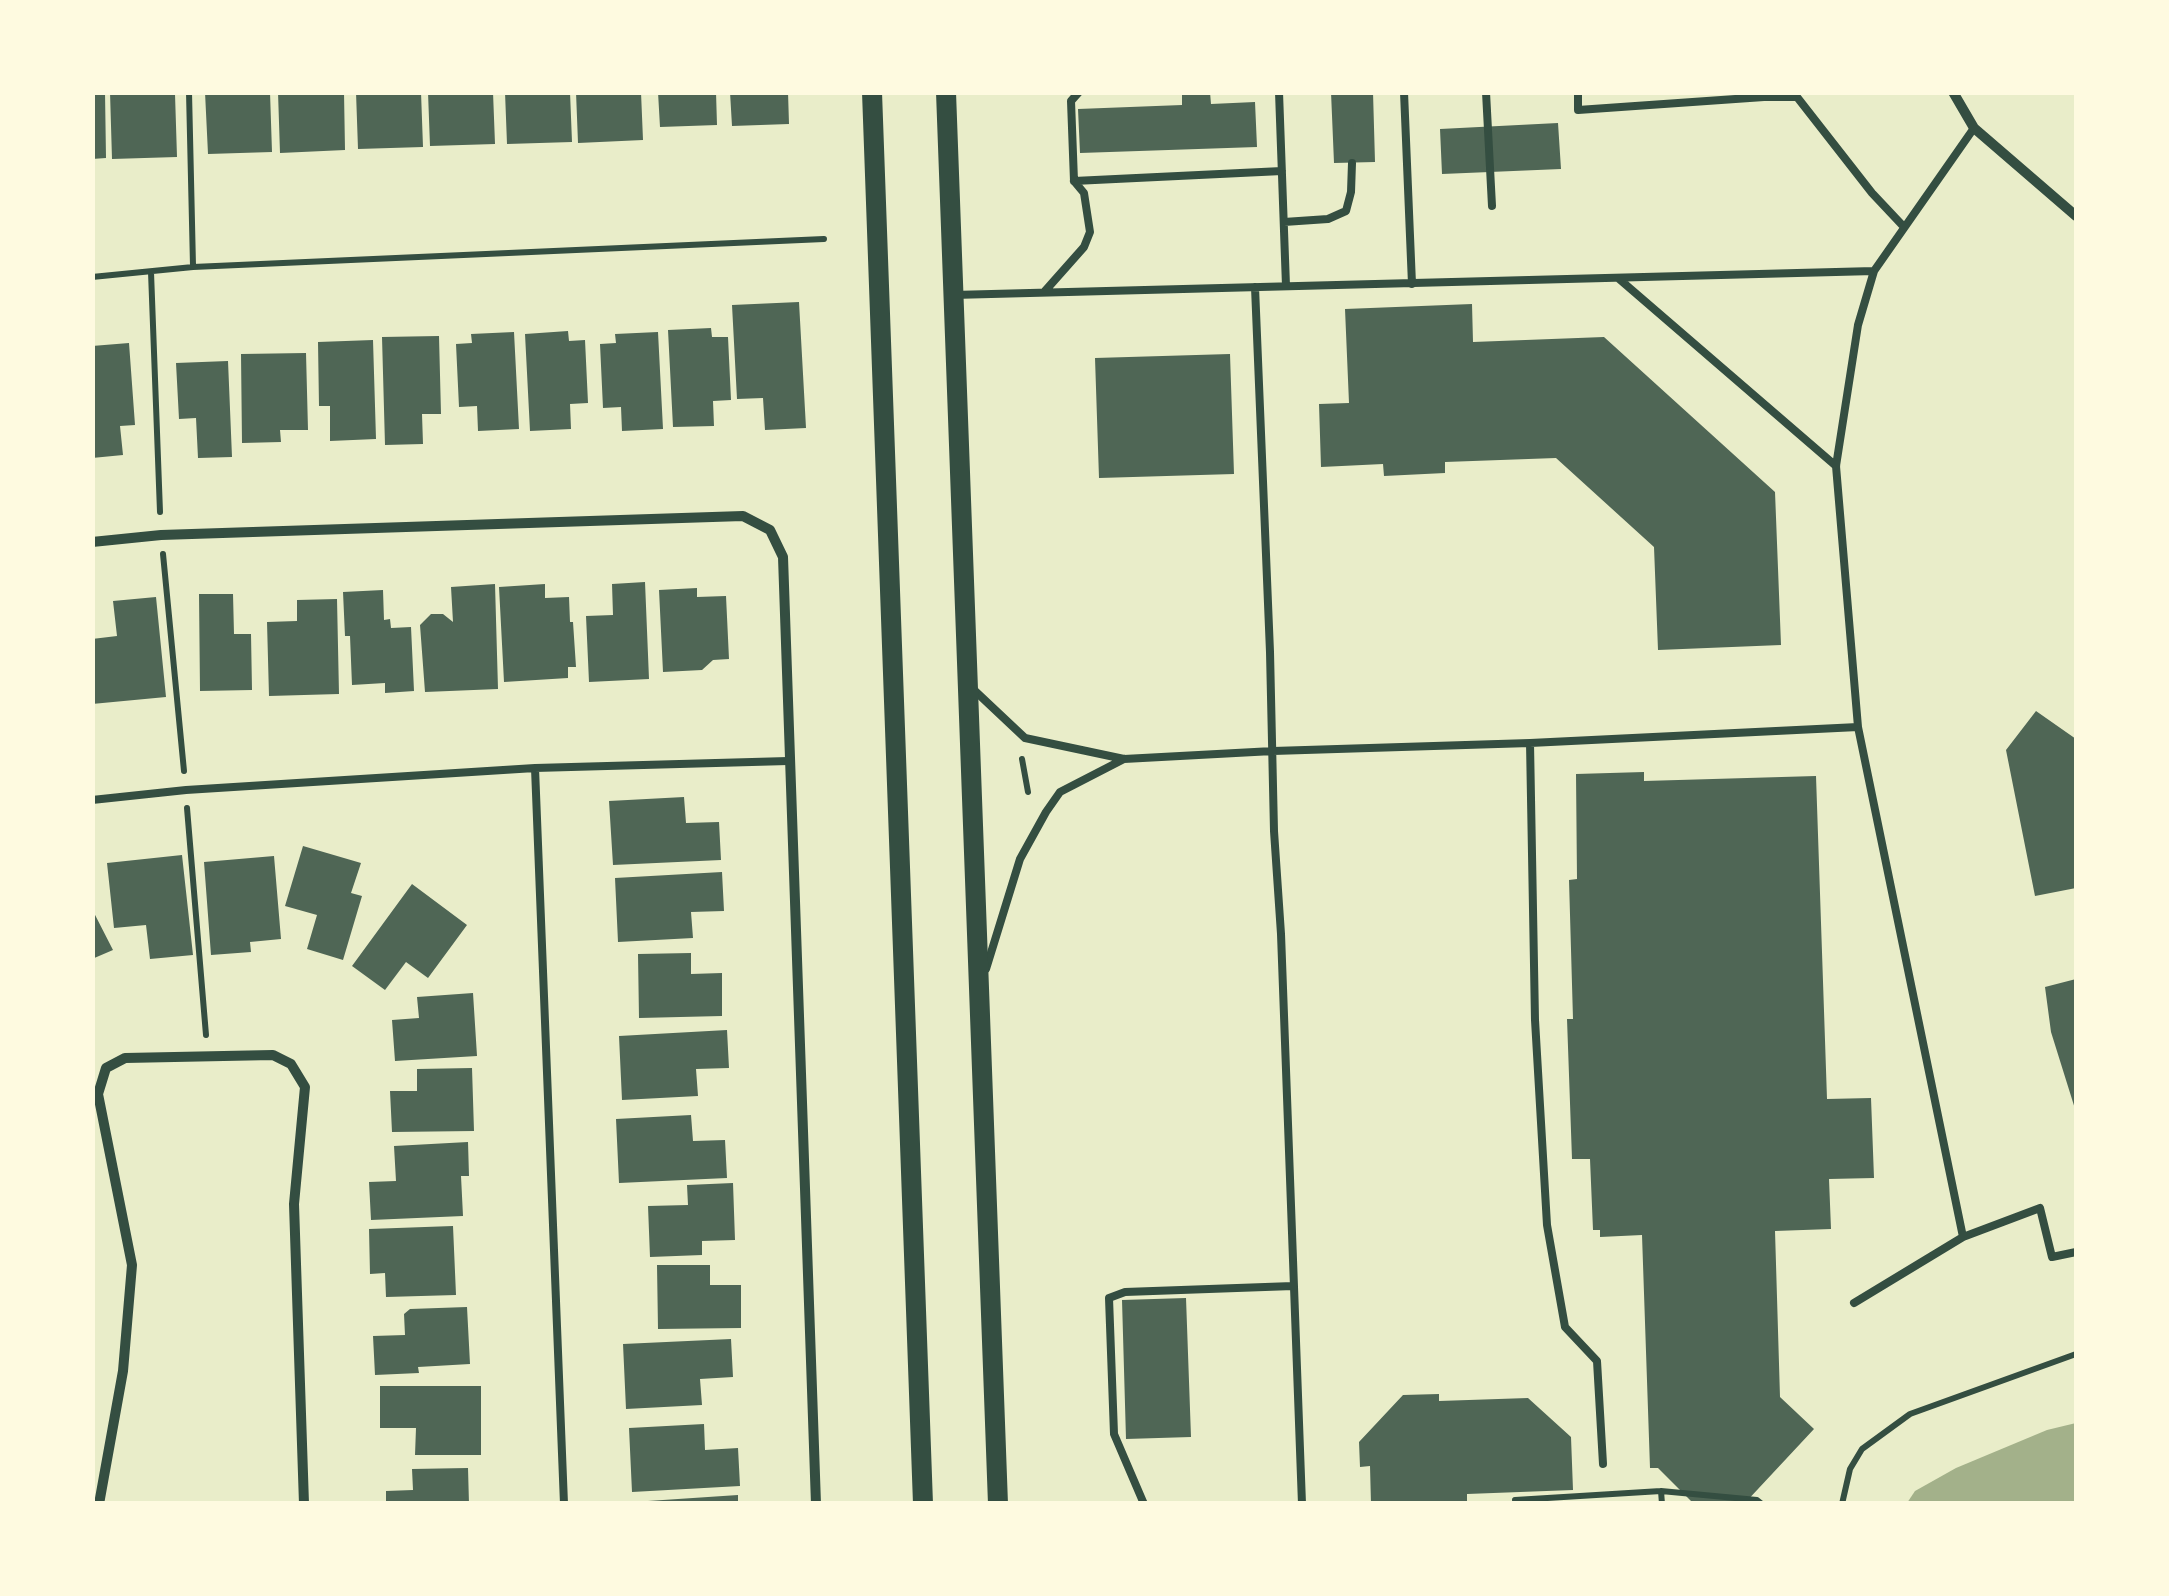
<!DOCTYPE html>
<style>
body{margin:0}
#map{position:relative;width:2169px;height:1596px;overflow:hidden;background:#e9edc9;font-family:"PT Sans",sans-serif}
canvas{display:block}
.frame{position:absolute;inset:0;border:95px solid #fefae0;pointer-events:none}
</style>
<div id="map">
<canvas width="2169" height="1596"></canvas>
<div class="frame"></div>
</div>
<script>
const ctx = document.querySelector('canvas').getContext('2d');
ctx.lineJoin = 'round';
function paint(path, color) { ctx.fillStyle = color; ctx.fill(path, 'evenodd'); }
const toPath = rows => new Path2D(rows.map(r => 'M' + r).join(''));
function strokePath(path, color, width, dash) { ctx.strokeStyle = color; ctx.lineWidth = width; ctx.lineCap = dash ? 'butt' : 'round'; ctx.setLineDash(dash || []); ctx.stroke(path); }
paint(toPath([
 [2076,1423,2076,1503,1907,1503,1915,1491,1956,1468,2047,1430]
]), '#a3b18a');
paint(toPath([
 [92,92,105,92,106,158,92,159],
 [110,92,175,94,177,157,112,159],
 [205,92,270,92,272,152,208,154],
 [278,92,344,92,345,150,280,153],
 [356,92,421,92,423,147,358,149],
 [428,92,493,92,495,144,430,146],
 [505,92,570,92,572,142,507,144],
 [576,92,641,92,643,140,578,143],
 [658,92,716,92,717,125,660,127],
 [730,92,788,92,789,124,732,126],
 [1182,92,1210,92,1211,104,1255,102,1257,147,1080,153,1078,109,1182,105],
 [1331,92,1373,92,1375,162,1334,163],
 [1558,123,1561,169,1442,174,1440,129],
 [799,302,806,428,765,430,763,398,737,399,732,305],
 [1472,304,1473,342,1604,337,1775,492,1781,645,1658,650,1654,547,1556,458,1445,462,1445,473,1384,476,1383,464,1321,467,1319,404,1349,403,1345,309],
 [711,328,712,337,728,337,731,400,713,401,714,426,673,427,668,330],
 [568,331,569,341,585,340,588,403,570,404,571,429,530,431,525,334],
 [514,332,519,429,478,431,477,406,459,407,456,344,472,343,471,334],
 [658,332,663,429,622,431,621,407,603,408,600,344,616,343,615,334],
 [439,336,441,414,422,414,423,444,385,445,382,337],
 [373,340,376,439,330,441,330,406,319,406,318,342],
 [129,343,135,425,120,426,123,455,92,458,92,346],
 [306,353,308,430,280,430,281,442,242,443,241,354],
 [1230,354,1234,474,1099,478,1095,358],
 [228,361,232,457,198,458,196,418,179,419,176,363],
 [645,582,649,679,589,682,586,616,613,615,612,584],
 [495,584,498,689,425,692,420,625,431,614,443,614,453,622,451,587],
 [545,584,545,598,569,597,570,622,573,622,576,667,568,667,568,678,504,682,499,587],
 [697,588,697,597,726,596,729,659,713,660,702,670,663,672,659,590],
 [383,590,384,620,390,619,391,628,411,627,414,691,385,693,385,683,352,685,350,636,345,636,343,592],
 [199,594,233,594,234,634,251,634,252,690,200,691],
 [156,597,166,697,92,704,92,639,117,636,113,601],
 [337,599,339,694,269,696,267,622,297,621,297,600],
 [2036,711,2076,739,2076,888,2035,896,2006,750],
 [1644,772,1644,781,1816,776,1827,1099,1871,1098,1874,1178,1829,1179,1831,1229,1775,1231,1780,1397,1814,1429,1744,1504,1694,1504,1658,1468,1650,1468,1642,1235,1600,1237,1600,1230,1593,1230,1590,1159,1572,1159,1567,1019,1573,1019,1569,880,1577,879,1576,774],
 [684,797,686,823,719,822,721,860,613,865,609,801],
 [303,846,361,863,351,893,362,896,343,960,307,949,317,915,285,906],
 [182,855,193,955,150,959,146,925,114,928,107,863],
 [274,856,281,939,250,942,251,952,211,955,204,862],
 [722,872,724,911,691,912,693,938,618,942,615,878],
 [412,884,467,925,428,978,406,962,385,990,352,966],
 [92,909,113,950,92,959],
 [691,953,691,974,722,973,722,1016,639,1018,638,954],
 [2076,979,2076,1112,2051,1032,2045,987],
 [473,993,477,1056,395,1061,392,1020,419,1018,417,997],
 [727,1030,729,1068,696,1069,698,1096,622,1100,619,1036],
 [472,1068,474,1131,392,1132,390,1091,417,1091,417,1069],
 [691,1115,693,1141,725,1140,727,1178,619,1183,616,1119],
 [468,1142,469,1176,461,1176,463,1216,371,1220,369,1182,396,1181,394,1146],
 [733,1183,735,1240,702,1241,702,1255,650,1257,648,1206,688,1205,687,1185],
 [453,1226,456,1295,386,1297,385,1273,370,1274,369,1229],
 [657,1265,710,1265,710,1285,741,1285,741,1328,658,1329],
 [1186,1298,1191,1437,1126,1439,1122,1300],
 [467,1307,470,1364,418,1367,419,1373,375,1375,373,1336,405,1335,404,1314,410,1309],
 [731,1339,733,1377,700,1379,702,1405,626,1409,623,1344],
 [380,1386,481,1386,481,1455,415,1455,416,1428,380,1428],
 [1439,1394,1439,1401,1528,1398,1571,1437,1573,1490,1467,1494,1467,1504,1371,1504,1370,1466,1360,1467,1359,1442,1403,1395],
 [704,1424,705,1450,738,1448,740,1486,632,1492,629,1428],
 [468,1468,469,1504,386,1504,386,1491,413,1490,412,1469],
 [738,1495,738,1504,648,1504,648,1501]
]), '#4f6655');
strokePath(toPath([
 [189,92,193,266],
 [151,272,160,512],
 [92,277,193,267,824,239],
 [163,554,184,771],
 [1022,759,1028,792],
 [187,808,206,1035],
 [1661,1491,1662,1504],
 [1515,1500,1661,1491,1757,1500,1762,1504],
 [1842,1504,1850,1469,1862,1449,1910,1414,2076,1354]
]), '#344e41', 6);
strokePath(toPath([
 [1079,92,1071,101,1074,181,1282,171],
 [1279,92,1286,286],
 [1404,92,1412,284],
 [1486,92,1492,206],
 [1578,92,1578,110,1764,97,1797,97,1872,193,1904,227],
 [1284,222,1328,219,1346,211,1351,192,1352,163],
 [1618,278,1836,466],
 [1255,287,1270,652,1274,831,1281,934,1302,1504],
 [1045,291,1084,247,1090,232,1084,193,1074,181],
 [953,295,1874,271],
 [974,690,1025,738,1124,759,1273,751,1530,743,1858,727],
 [1530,743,1535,1020,1547,1225,1565,1327,1597,1361,1603,1464],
 [535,768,564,1504],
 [92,800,186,790,535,768,788,761],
 [986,969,1020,859,1046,812,1060,792,1124,759],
 [1963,1237,2040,1208,2052,1257,2076,1252],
 [1854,1303,1963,1237,1858,727,1836,466,1858,325,1874,271,1974,128],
 [1144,1504,1114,1434,1109,1298,1125,1292,1293,1286]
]), '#344e41', 8);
strokePath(toPath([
 [1953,92,1974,128,2076,216],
 [92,542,161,535,743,516,770,530,783,557,816,1504],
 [99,1504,123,1371,132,1265,98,1094,106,1068,125,1058,273,1055,291,1064,305,1087,294,1204,304,1504]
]), '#344e41', 10);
strokePath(toPath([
 [872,92,923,1504],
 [946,92,998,1504]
]), '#344e41', 20);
</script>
